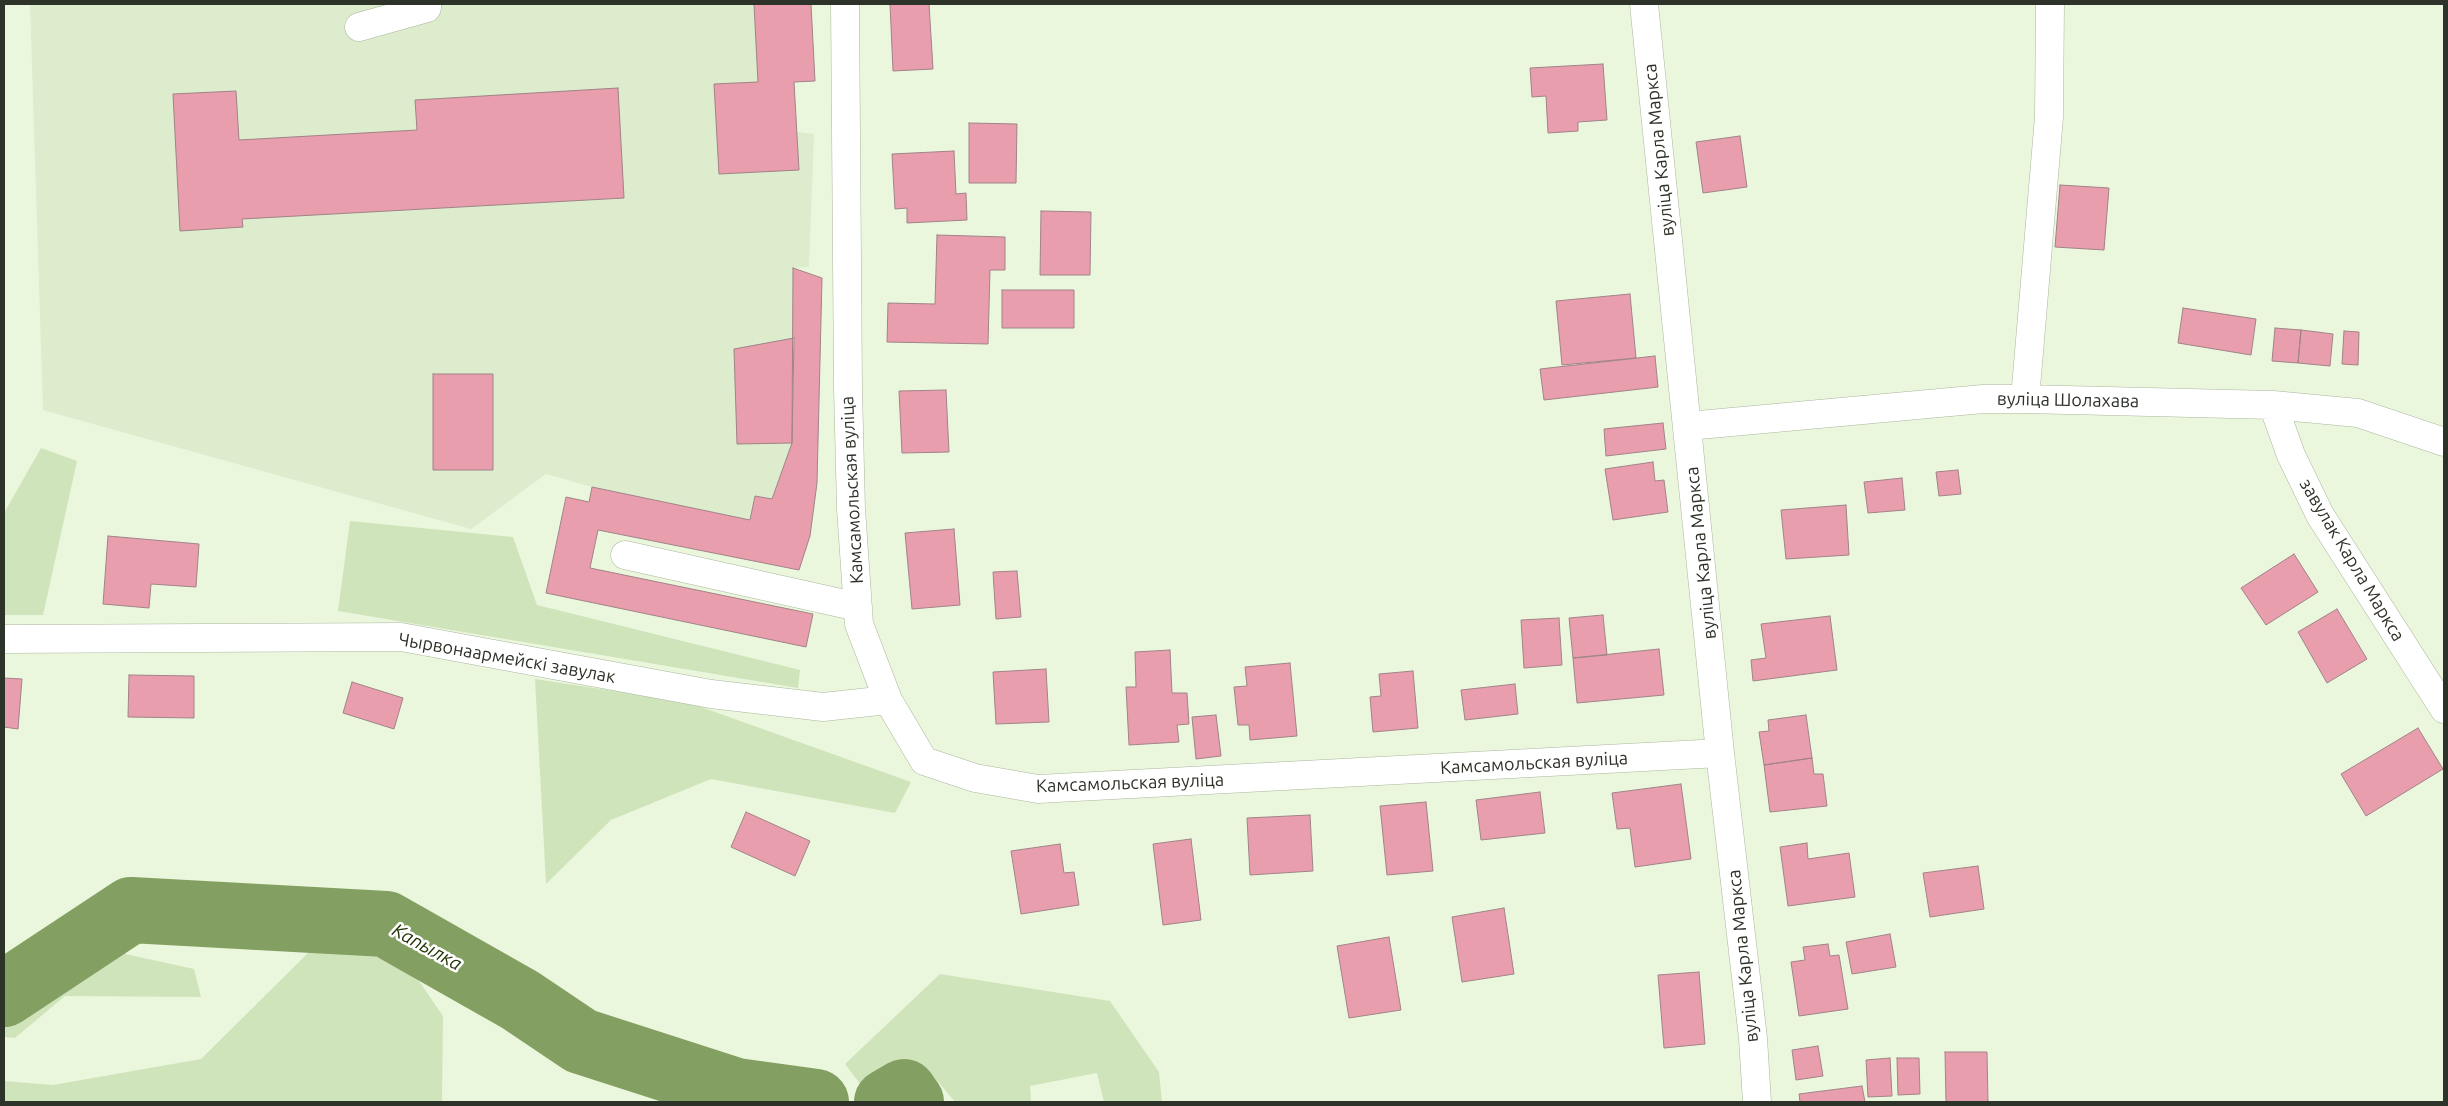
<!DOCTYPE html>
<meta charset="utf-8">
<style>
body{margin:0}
#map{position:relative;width:2448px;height:1106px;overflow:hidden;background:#ebf7dd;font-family:Ubuntu,sans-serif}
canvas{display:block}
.frame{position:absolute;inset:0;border:5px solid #2e3329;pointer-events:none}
</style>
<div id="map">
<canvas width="2448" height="1106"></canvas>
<div class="frame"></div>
</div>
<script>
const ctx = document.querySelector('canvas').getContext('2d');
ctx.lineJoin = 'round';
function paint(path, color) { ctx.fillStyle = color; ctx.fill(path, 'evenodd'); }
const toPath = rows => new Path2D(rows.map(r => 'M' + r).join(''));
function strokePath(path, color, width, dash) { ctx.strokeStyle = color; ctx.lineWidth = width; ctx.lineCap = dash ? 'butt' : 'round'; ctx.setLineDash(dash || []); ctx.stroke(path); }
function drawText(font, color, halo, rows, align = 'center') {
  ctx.font = font + ' Ubuntu,sans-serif'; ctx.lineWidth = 5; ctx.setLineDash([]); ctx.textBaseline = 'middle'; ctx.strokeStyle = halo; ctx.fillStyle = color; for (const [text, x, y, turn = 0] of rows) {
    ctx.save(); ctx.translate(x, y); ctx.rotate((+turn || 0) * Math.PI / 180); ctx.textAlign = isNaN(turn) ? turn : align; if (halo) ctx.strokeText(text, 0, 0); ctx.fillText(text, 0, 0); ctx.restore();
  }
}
paint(toPath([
 [30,4,811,4,815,81,794,82,797,132,814,134,809,267,793,268,792,443,772,499,755,496,750,520,592,487,546,474,471,529,43,410]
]), '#dceccc');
paint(toPath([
 [41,448,77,461,43,615,4,615,4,513],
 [350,521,513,537,537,605,800,670,798,688,338,611],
 [535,679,687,702,911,782,895,813,711,779,611,820,546,884],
 [98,948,194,969,201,997,65,996,15,1038,4,1037,4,1018],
 [312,949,397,949,443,1016,442,1102,4,1102,4,1081,53,1085,201,1059],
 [940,974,1110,1001,1159,1072,1162,1102,1104,1102,1097,1073,1030,1086,1031,1102,955,1102,930,1072,864,1089,845,1064]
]), '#d0e4bb');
strokePath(toPath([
 [4,994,131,910,386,924,520,1000,581,1041,736,1091,816,1102],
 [887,1102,904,1092,911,1102]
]), '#849f62', 66);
const building = toPath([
 [754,4,811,4,815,81,794,82,799,170,719,174,714,84,758,82,754,4],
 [890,4,929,4,933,69,893,71,890,4],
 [1603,64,1607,120,1578,122,1578,131,1548,133,1546,96,1532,97,1530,68,1603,64],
 [618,88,624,198,242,219,243,227,180,231,173,94,236,91,239,140,417,130,415,100,618,88],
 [969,123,1017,124,1016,183,969,183,969,123],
 [1740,136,1747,187,1703,193,1696,142,1740,136],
 [954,151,956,194,966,193,967,220,907,223,907,208,895,209,892,154,954,151],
 [2060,185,2109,188,2104,250,2055,247,2060,185],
 [1041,211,1091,212,1090,275,1040,275,1041,211],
 [937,235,1005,237,1005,270,990,270,988,344,887,342,888,303,935,304,937,235],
 [793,268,822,278,817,483,810,536,799,570,598,530,590,568,813,614,806,647,546,593,566,497,589,502,592,487,750,520,755,496,772,499,792,443,793,268],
 [1002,290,1074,290,1074,328,1002,328,1002,290],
 [1630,294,1636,358,1562,365,1556,301,1630,294],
 [2183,308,2256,319,2251,355,2178,343,2183,308],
 [2275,328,2301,330,2298,363,2272,361,2275,328],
 [2301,330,2333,334,2330,366,2298,363,2301,330],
 [2344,331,2359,332,2358,365,2342,364,2344,331],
 [794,338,792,443,737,444,734,349,794,338],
 [1655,356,1658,387,1544,400,1540,369,1655,356],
 [433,374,493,374,493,470,433,470,433,374],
 [946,390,949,452,902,453,899,391,946,390],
 [1663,423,1666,449,1606,456,1604,429,1663,423],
 [1653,462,1655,481,1664,480,1668,512,1613,520,1605,469,1653,462],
 [1958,470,1961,494,1939,496,1936,472,1958,470],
 [1902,478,1905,510,1868,513,1864,482,1902,478],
 [1846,505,1849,555,1786,559,1781,510,1846,505],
 [954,529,960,605,912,609,905,533,954,529],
 [108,536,199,544,196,587,151,584,149,608,103,604,108,536],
 [2294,554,2318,592,2266,625,2241,588,2294,554],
 [1017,571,1021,617,996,619,993,572,1017,571],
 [2337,609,2367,659,2327,683,2298,632,2337,609],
 [1603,615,1607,655,1573,658,1569,618,1603,615],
 [1830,616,1837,670,1753,681,1751,660,1766,658,1761,624,1830,616],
 [1559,618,1562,665,1524,668,1521,620,1559,618],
 [1659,649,1664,695,1577,703,1573,658,1659,649],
 [1170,650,1172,693,1187,693,1189,724,1177,725,1179,742,1129,745,1126,687,1136,687,1135,652,1170,650],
 [1290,663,1297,736,1250,740,1249,725,1238,725,1234,687,1247,686,1245,667,1290,663],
 [1046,669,1049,722,996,724,993,672,1046,669],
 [1413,671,1418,728,1373,732,1370,697,1381,696,1379,674,1413,671],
 [129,675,194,676,194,718,128,717,129,675],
 [4,678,22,679,18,729,4,727,4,678],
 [352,682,403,698,394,729,343,713,352,682],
 [1515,684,1518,714,1465,720,1461,690,1515,684],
 [1216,715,1221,756,1196,759,1192,717,1216,715],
 [1806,715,1812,758,1764,765,1759,732,1769,731,1768,720,1806,715],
 [2418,728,2443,769,2366,816,2341,774,2418,728],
 [1812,758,1814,774,1823,774,1827,806,1770,812,1764,765,1812,758],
 [1681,784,1691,859,1635,867,1630,828,1617,829,1612,793,1681,784],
 [1540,792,1545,833,1481,840,1476,800,1540,792],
 [1426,802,1433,871,1387,875,1380,806,1426,802],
 [746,812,810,841,795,876,731,847,746,812],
 [1310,815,1313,871,1250,875,1247,818,1310,815],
 [1191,839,1201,920,1163,925,1153,844,1191,839],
 [1807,843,1808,859,1849,853,1855,897,1788,906,1780,847,1807,843],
 [1060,844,1064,873,1074,872,1079,905,1021,914,1011,851,1060,844],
 [1978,866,1984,909,1930,917,1923,873,1978,866],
 [1504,908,1514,974,1462,982,1452,917,1504,908],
 [1890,934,1896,967,1852,974,1846,942,1890,934],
 [1389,937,1401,1010,1349,1018,1337,946,1389,937],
 [1828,944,1830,956,1839,955,1848,1009,1799,1016,1791,962,1805,960,1803,947,1828,944],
 [1699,972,1705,1044,1664,1048,1658,975,1699,972],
 [1818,1046,1823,1076,1796,1080,1792,1050,1818,1046],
 [1945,1052,1987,1052,1988,1102,1946,1102,1945,1052],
 [1890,1058,1892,1096,1868,1097,1866,1060,1890,1058],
 [1897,1058,1919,1058,1920,1094,1898,1095,1897,1058],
 [1862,1086,1865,1102,1800,1102,1799,1094,1862,1086]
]);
paint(building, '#e89eac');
strokePath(building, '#a08388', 1);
const minor = toPath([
 [845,4,848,389,851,509,859,624,888,700,924,761,975,778,1038,789,1720,753],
 [1644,4,1720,753,1753,1038,1757,1102],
 [359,27,427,8,427,4],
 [2025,399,2049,117,2050,4],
 [2273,405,2291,455,2320,515,2444,709],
 [1688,426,1983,399,2025,399,2273,405,2358,413,2444,442],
 [625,555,858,607],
 [4,639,401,637,711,694,823,707,888,700]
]);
strokePath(minor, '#aab69d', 29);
strokePath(minor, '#fff', 28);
drawText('18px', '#2e3329', '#fff', [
 ["вуліца Карла Маркса",1659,150,-96],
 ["вуліца Шолахава",2068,400,1],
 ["Камсамольская вуліца",852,490,-93],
 ["вуліца Карла Маркса",1701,553,-96],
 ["завулак Карла Маркса",2352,560,59],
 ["Чырвонаармейскі завулак",507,658,10],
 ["Камсамольская вуліца",1534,763,-3],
 ["Камсамольская вуліца",1130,783,-2],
 ["вуліца Карла Маркса",1743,956,-96]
]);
drawText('italic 19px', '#233506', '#fff', [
 ["Капылка",427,947,29]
]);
</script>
